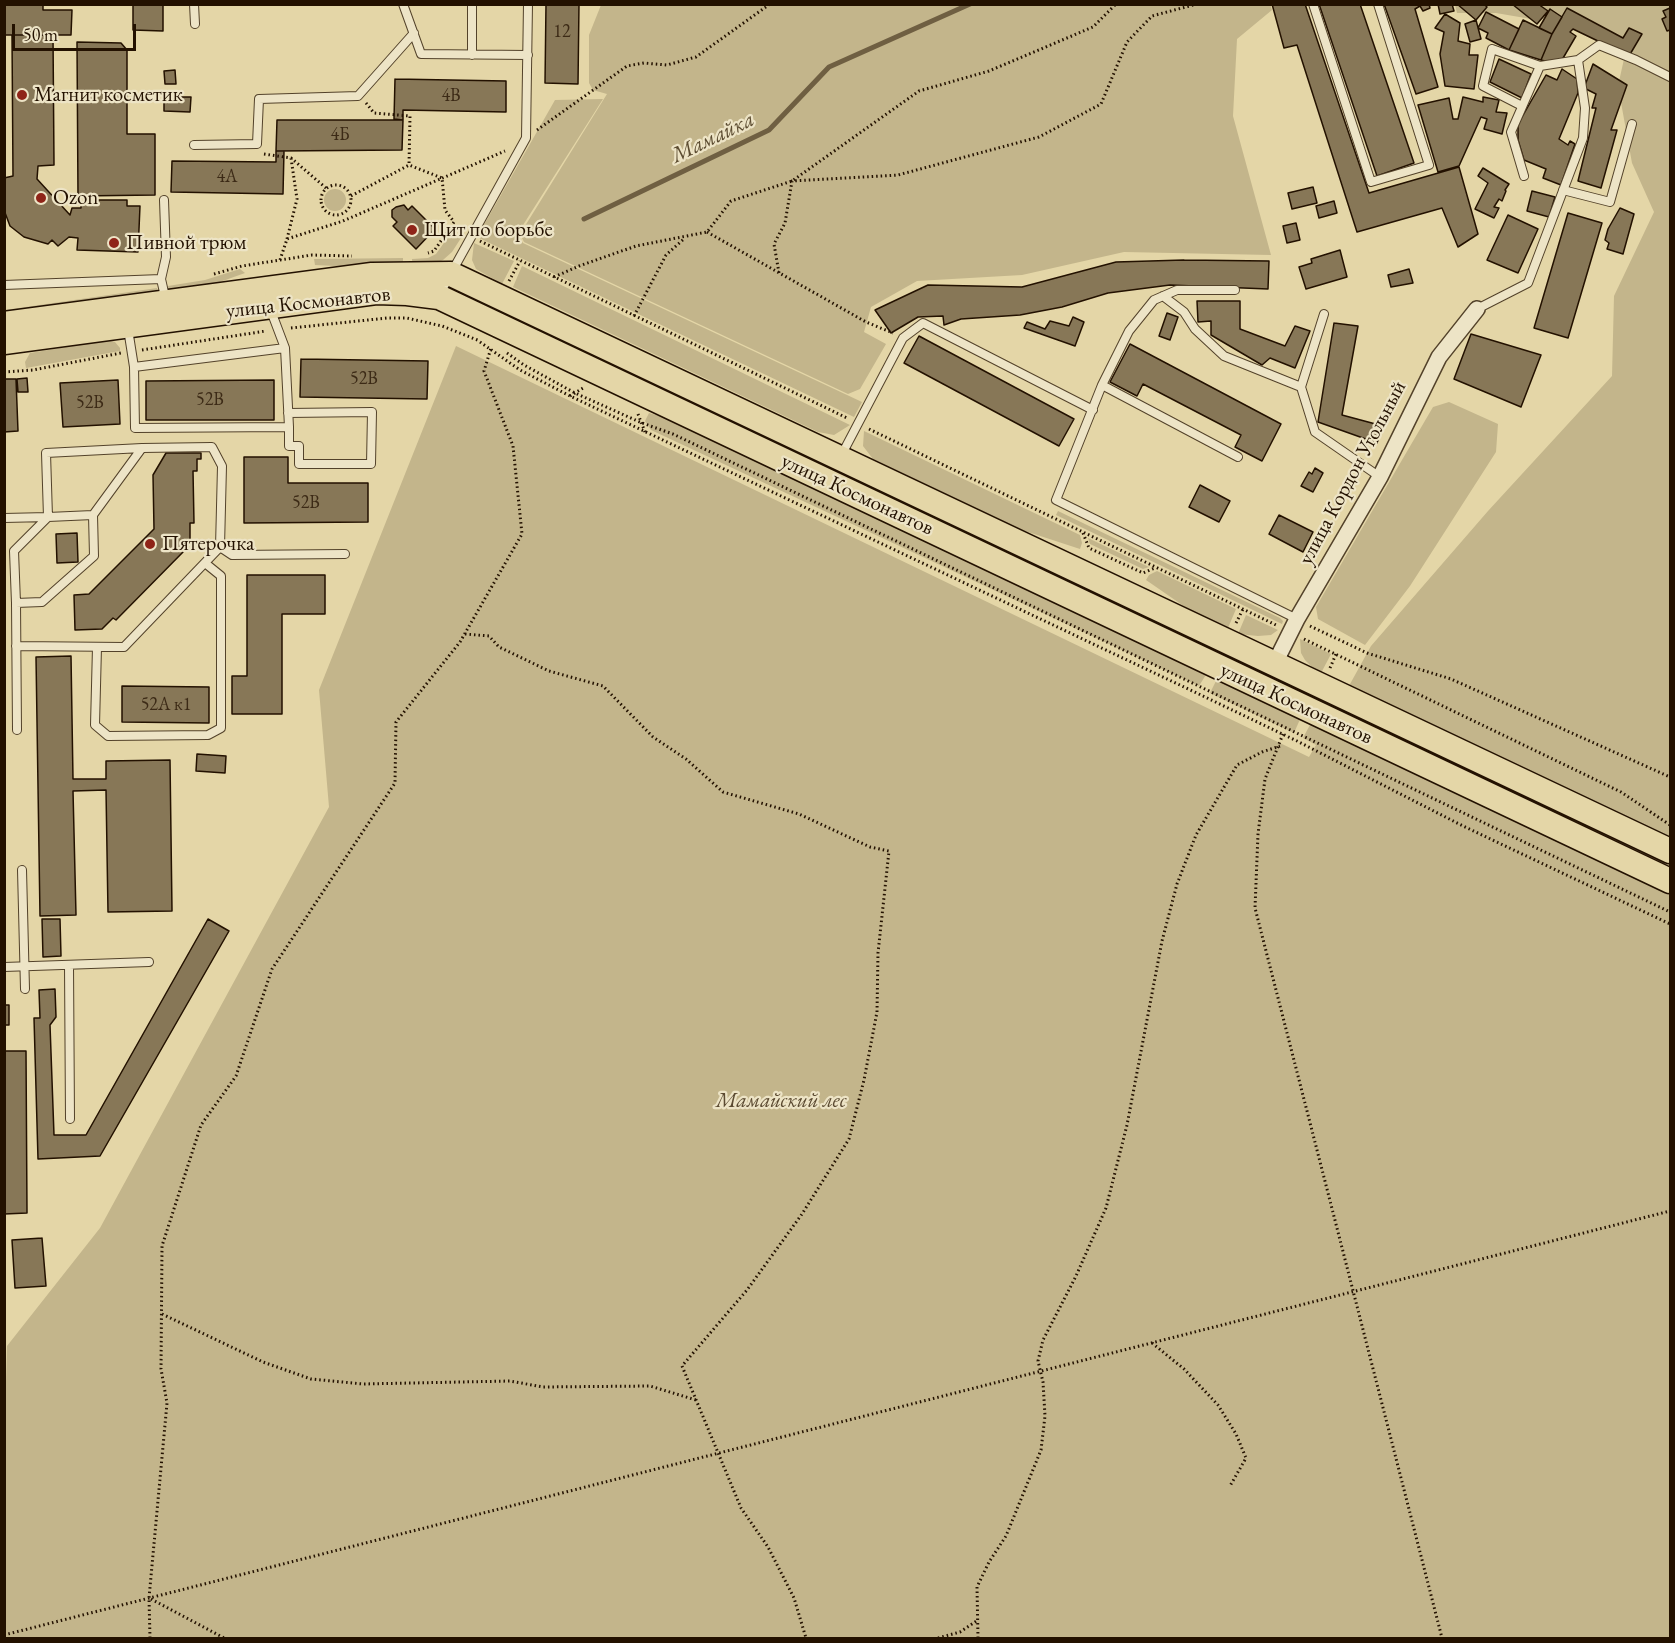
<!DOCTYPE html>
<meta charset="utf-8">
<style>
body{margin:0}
#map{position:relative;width:1675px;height:1643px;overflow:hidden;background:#e4d6a7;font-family:"EB Garamond",serif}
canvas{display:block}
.frame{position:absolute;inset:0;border:6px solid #231100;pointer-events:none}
.scale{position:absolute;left:12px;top:24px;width:124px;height:27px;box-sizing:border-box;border:3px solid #231100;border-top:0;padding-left:8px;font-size:18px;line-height:21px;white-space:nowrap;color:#231100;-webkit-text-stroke:4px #ede4c6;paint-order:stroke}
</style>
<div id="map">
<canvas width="1675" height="1643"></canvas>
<div class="frame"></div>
<div class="scale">50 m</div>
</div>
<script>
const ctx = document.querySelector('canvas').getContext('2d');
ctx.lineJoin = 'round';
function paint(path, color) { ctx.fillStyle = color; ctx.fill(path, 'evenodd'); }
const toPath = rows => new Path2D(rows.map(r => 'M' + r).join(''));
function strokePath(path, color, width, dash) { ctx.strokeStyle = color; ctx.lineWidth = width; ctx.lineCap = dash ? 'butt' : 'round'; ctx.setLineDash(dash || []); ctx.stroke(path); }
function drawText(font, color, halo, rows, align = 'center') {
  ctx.font = font + ' "EB Garamond",serif'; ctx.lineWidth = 4.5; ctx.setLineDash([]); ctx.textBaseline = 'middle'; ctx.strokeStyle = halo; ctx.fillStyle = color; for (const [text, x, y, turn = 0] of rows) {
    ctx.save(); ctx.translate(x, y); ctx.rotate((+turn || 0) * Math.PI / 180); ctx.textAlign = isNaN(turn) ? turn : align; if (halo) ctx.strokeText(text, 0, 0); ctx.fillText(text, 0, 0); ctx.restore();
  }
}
paint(toPath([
 [1270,4,1272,10,1237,39,1233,116,1271,255,1124,252,1022,275,917,281,871,307,864,332,886,344,860,389,848,394,524,242,520,234,607,94,593,90,589,83,589,35,601,5],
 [1455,5,1670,5,1670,1638,5,1638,4,1453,7,1346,100,1228,329,807,319,690,456,346,1309,757,1316,745,1303,738,1312,721,1301,697,1292,686,1293,682,1339,704,1371,646,1488,511,1612,376,1614,296,1654,212,1632,163,1618,86,1624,59,1571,18,1531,19,1496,13,1457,13],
 [603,99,518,233,523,243,862,402,854,417,477,237,555,100],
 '324 200a11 11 0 1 1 22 0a11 11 0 1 1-22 0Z',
 [451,233,461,238,452,252,443,260,435,264,412,266,412,259,428,258,436,254],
 [474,243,514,261,502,284,476,269,472,260],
 [403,258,403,267,355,267,315,265,314,259],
 [522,266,850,425,834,435,818,432,513,287],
 [240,269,245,273,206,287,169,293,168,286,205,280],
 [157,288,158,294,5,318,5,310],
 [491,298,1232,656,1231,660,486,307],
 [108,340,115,342,120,348,120,351,26,368,25,362,30,353],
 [1449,402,1498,424,1496,452,1410,586,1365,645,1318,619,1316,607,1433,407],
 [649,413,691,425,1207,673,1199,686,651,430,645,421],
 [864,431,1080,535,1082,543,1080,549,1022,530,873,459,863,446],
 [1058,511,1280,618,1283,621,1282,624,1056,515],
 [1088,538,1149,567,1143,569,1090,544],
 [1157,571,1236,609,1228,628,1188,609,1146,580,1149,575],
 [1246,615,1278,630,1271,635,1258,636,1238,634],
 [1300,639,1331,654,1320,675,1305,660,1301,653],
 [1218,677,1301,717,1294,733,1210,693]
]), '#c3b58b');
strokePath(toPath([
 [584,219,769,130,829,67,970,4]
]), '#6f5f42', 5);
const building = toPath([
 [4,4,43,4,43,10,72,10,71,35,4,35,4,4],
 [133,4,163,4,163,31,133,30,133,4],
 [546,4,579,4,578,84,545,83,546,4],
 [1272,4,1305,4,1369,193,1459,167,1478,234,1458,247,1442,208,1357,232,1297,45,1284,48,1272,4],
 [1319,4,1360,4,1414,163,1377,176,1319,4],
 [1384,4,1429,4,1430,8,1423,11,1420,6,1415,9,1438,87,1416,94,1384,4],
 [1438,4,1452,4,1454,11,1440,14,1438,4],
 [1457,4,1484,4,1487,7,1476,20,1457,4],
 [1512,4,1538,4,1548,11,1537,24,1512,4],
 [1567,8,1623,38,1629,28,1642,34,1629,56,1573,29,1570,32,1576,36,1559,65,1541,60,1552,34,1567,8],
 [1670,8,1670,30,1667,31,1662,19,1666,17,1663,11,1670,8],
 [1550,9,1562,17,1552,34,1539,28,1550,9],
 [1486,12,1519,29,1509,50,1486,38,1488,33,1478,28,1486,12],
 [1445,14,1460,23,1458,41,1470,44,1469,55,1478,55,1474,89,1445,86,1440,54,1444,32,1435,28,1445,14],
 [1476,20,1481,39,1470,42,1465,24,1476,20],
 [1523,20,1552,34,1541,60,1509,50,1523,20],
 [12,35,53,35,54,165,38,166,37,179,70,215,72,208,81,208,81,204,95,203,95,200,127,200,127,206,140,206,138,252,77,250,78,238,69,237,58,246,52,240,48,244,24,237,10,226,4,210,4,178,13,176,12,35],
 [77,42,121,43,127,50,127,134,155,134,155,195,78,196,77,42],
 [1499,59,1531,74,1522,98,1490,82,1499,59],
 [1593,64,1627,85,1611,130,1617,130,1601,188,1578,181,1596,108,1592,108,1596,94,1584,88,1593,64],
 [1562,69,1577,79,1578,93,1559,139,1568,145,1570,141,1575,144,1561,185,1543,178,1546,169,1524,160,1518,140,1518,124,1546,75,1557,80,1562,69],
 [175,70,176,84,165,84,164,71,175,70],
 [395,79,506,81,506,112,403,110,403,120,394,119,395,79],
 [164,97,191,97,190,112,164,111,164,97],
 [1463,97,1483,102,1483,97,1499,100,1496,112,1507,113,1502,134,1484,129,1487,119,1481,117,1459,166,1438,172,1418,105,1449,98,1453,119,1458,119,1463,97],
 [277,120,403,120,402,150,276,151,277,120],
 [276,151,284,151,283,194,171,192,172,161,276,162,276,151],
 [1483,168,1509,184,1505,190,1506,191,1502,201,1499,199,1494,207,1499,208,1494,218,1475,209,1488,183,1478,176,1483,168],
 [1313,187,1317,203,1292,209,1288,193,1313,187],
 [1532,191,1555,197,1549,217,1527,211,1532,191],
 [1334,201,1337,213,1319,218,1316,206,1334,201],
 [404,205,408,210,412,206,435,229,416,249,393,226,397,222,392,217,392,210,396,207,404,205],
 [1620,208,1634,214,1623,254,1607,249,1609,243,1605,240,1608,229,1620,208],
 [1568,213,1602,223,1568,338,1534,328,1568,213],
 [1508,215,1538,229,1518,273,1487,260,1508,215],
 [1296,223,1300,240,1287,243,1283,226,1296,223],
 [1340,250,1347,277,1306,289,1299,267,1312,263,1311,259,1340,250],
 [1184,260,1269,261,1268,289,1170,285,1108,293,1062,307,1020,315,961,319,944,325,943,316,918,317,891,333,875,310,928,285,1022,287,1116,262,1184,260],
 [1409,269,1413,283,1391,287,1388,275,1409,269],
 [1197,301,1240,301,1240,329,1285,346,1295,326,1310,331,1295,368,1270,358,1262,365,1211,335,1211,321,1198,322,1197,301],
 [1167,313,1178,317,1170,340,1159,336,1167,313],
 [1073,317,1084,322,1075,346,1024,328,1027,322,1045,329,1050,321,1069,326,1073,317],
 [1334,323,1358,326,1342,415,1383,426,1377,443,1318,422,1334,323],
 [1471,334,1541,355,1521,407,1454,379,1471,334],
 [919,336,1074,419,1059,446,904,363,919,336],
 [1130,344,1281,424,1262,461,1235,447,1241,435,1143,384,1137,396,1110,382,1130,344],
 [301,359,428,361,427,399,300,397,301,359],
 [27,378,28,392,18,392,17,379,27,378],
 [4,379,16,379,18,431,4,432,4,379],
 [118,380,120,424,63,427,60,383,118,380],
 [274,380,274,420,146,420,146,381,274,380],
 [166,453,201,453,201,459,197,459,197,471,193,471,194,523,190,523,190,540,185,540,186,549,116,620,113,618,102,629,75,630,74,595,89,594,154,529,153,475,166,453],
 [244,457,288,457,288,483,368,483,368,522,244,523,244,457],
 [1315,468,1323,473,1313,492,1301,486,1309,472,1312,474,1315,468],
 [1200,485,1230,501,1219,522,1189,507,1200,485],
 [1279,515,1313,532,1303,552,1269,534,1279,515],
 [77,533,78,562,57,563,56,534,77,533],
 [247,575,325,575,325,614,282,614,282,714,232,714,232,676,247,676,247,575],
 [71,656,73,779,106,779,106,761,170,760,172,911,108,912,106,790,73,791,76,915,40,916,36,657,71,656],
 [122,686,209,687,209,723,122,722,122,686],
 [197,754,226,756,225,773,196,771,197,754],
 [42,919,60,919,61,956,43,957,42,919],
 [208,919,229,931,100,1156,38,1159,34,1018,40,1018,39,990,55,989,56,1017,50,1025,54,1135,86,1135,208,919],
 [4,1005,9,1005,9,1025,4,1025,4,1005],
 [4,1051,26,1051,27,1213,4,1214,4,1051],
 [42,1238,46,1286,15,1288,12,1240,42,1238]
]);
paint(building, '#877757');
strokePath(building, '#231100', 1.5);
const lane = toPath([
 [194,4,195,24],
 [403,4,421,54,528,55],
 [1313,4,1371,182,1429,165,1378,4],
 [472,55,472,4],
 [1578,60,1599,45,1636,60,1670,77],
 [1522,106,1483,86,1492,49,1540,66],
 [194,145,257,144,259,99,358,96,414,33],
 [1563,190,1610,202,1632,124],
 [164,200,166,257,161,279,166,301],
 [4,285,161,279],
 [439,295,526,138,528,4],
 [1163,296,1184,312,1195,329,1224,356,1301,387],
 [1477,309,1528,283,1583,138,1585,108,1578,60,1540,66,1511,132,1524,176],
 [271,311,285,348,289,427],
 [1324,314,1301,387,1315,432,1380,477],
 [128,329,134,367,285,348],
 [134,367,135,428,289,427,289,446,299,446,299,464,371,464,372,412,288,413],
 [1102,385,1129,331,1154,300,1177,290,1235,290],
 [841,456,903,338,923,323,1093,410],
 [1238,457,1102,385,1056,500,1297,619],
 [93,515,142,448,212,447,222,466,220,547,232,555,345,554],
 [4,518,48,517,46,453,142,448],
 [16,603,14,551,48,517,93,515,94,556,42,602,16,603,17,730],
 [16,646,124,647,220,547],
 [97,647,95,725,108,736,208,735,221,728,221,576,205,563],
 [22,870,25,989],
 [69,965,70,1119],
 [4,967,149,962]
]);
const street = toPath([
 [1275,663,1297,619,1380,477,1439,357,1477,309]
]);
const primary = toPath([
 [4,324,372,275,451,274,1670,851],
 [4,342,376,292,407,293,439,297,1670,881]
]);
strokePath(lane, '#53422a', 10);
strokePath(street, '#53422a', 18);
strokePath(primary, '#231100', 27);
strokePath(toPath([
 [366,103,374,113,410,116,409,165],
 [537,130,627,66,644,63,667,65,696,57,770,4],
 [264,154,291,158,326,188],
 '321 200a15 15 0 1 1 30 0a15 15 0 1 1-30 0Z',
 [351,196,409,165,442,178,445,210,454,222,434,251,428,253],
 [451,229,460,232],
 [707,232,866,322,893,333],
 [287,239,297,199,291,158],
 [480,241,847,418],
 [280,260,287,239,343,221,505,151],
 [779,273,774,244,785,223,792,181,898,175,1039,137,1101,104,1127,42,1152,16,1197,4],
 [214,274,242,266,312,255,352,256],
 [554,277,579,266,636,246,707,232,731,201,792,181,919,91,989,71,1093,27,1116,4],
 [509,281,520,261],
 [634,316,666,255,685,238],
 [291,328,387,318,407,318,442,326,480,341],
 [480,342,520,370,570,396,1203,696,1297,741,1463,826,1670,924],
 [142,350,266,331],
 [507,353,524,365,575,393,642,423,673,434,1670,912],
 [4,372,33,370,121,353],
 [570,396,583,388],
 [638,414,645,432],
 [869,429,1276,625],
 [1083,533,1089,548,1143,573,1155,568],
 [1236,623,1243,609],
 [1310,626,1367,653,1451,679,1670,777],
 [465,634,489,636,499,647,549,671,603,686,653,737,686,759,723,792,799,814,870,847,889,851,878,953,877,1012,864,1080,849,1139,802,1214,747,1290,682,1366,741,1508,768,1547,794,1598,806,1638],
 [1304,639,1621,792,1670,825],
 [1330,668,1336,654],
 [1283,734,1265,779,1258,834,1255,908,1442,1638],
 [162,1314,263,1362,311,1379,363,1384,510,1381,543,1387,650,1386,696,1400],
 [1152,1343,1184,1369,1218,1405,1236,1434,1246,1458,1230,1486],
 [151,1599,224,1638],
 [4,1635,1670,1211],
 [150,1638,149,1598,167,1403,161,1369,162,1246,201,1125,236,1076,272,969,395,783,396,722,460,642,522,534,513,446,484,371,491,348],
 [938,1638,960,1632,978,1620],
 [978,1638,977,1587,989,1562,1006,1536,1041,1450,1045,1416,1043,1382,1038,1361,1043,1340,1076,1276,1106,1208,1127,1125,1162,941,1177,884,1196,835,1237,765,1262,752,1280,746]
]), '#231100', 3, [1.5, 3]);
strokePath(lane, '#ede4c6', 8);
strokePath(street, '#ede4c6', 15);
strokePath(primary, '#e4d6a7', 24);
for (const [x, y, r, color] of [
 [22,95,6,"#8f2418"],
 [41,198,6,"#8f2418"],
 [412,230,6,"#8f2418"],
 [114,243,6,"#8f2418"],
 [150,544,6,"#8f2418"]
]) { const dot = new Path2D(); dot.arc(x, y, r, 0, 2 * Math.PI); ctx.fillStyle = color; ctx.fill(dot); strokePath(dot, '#ede4c6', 2); }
drawText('18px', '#3c2a16', null, [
 ["12",562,32],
 ["4В",451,96],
 ["4Б",340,135],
 ["4А",227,177],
 ["52В",364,379],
 ["52В",210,400],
 ["52В",90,403],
 ["52В",306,503],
 ["52А к1",166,705]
]);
drawText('21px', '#231100', '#ede4c6', [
 ["Магнит косметик",34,95],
 ["Ozon",53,198],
 ["Щит по борьбе",424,230],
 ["Пивной трюм",126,243],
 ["Пятерочка",162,544]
], 'left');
drawText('21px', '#231100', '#ede4c6', [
 ["улица Космонавтов",308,303,-6],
 ["улица Кордон Угольный",1353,473,-62],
 ["улица Космонавтов",857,495,25],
 ["улица Космонавтов",1296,704,25]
]);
drawText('italic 21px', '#5b4a31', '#ede4c6', [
 ["Мамайский лес",781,1101]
]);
drawText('italic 22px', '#5c4c31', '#ede4c6', [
 ["Мамайка",713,138,-26]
]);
</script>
